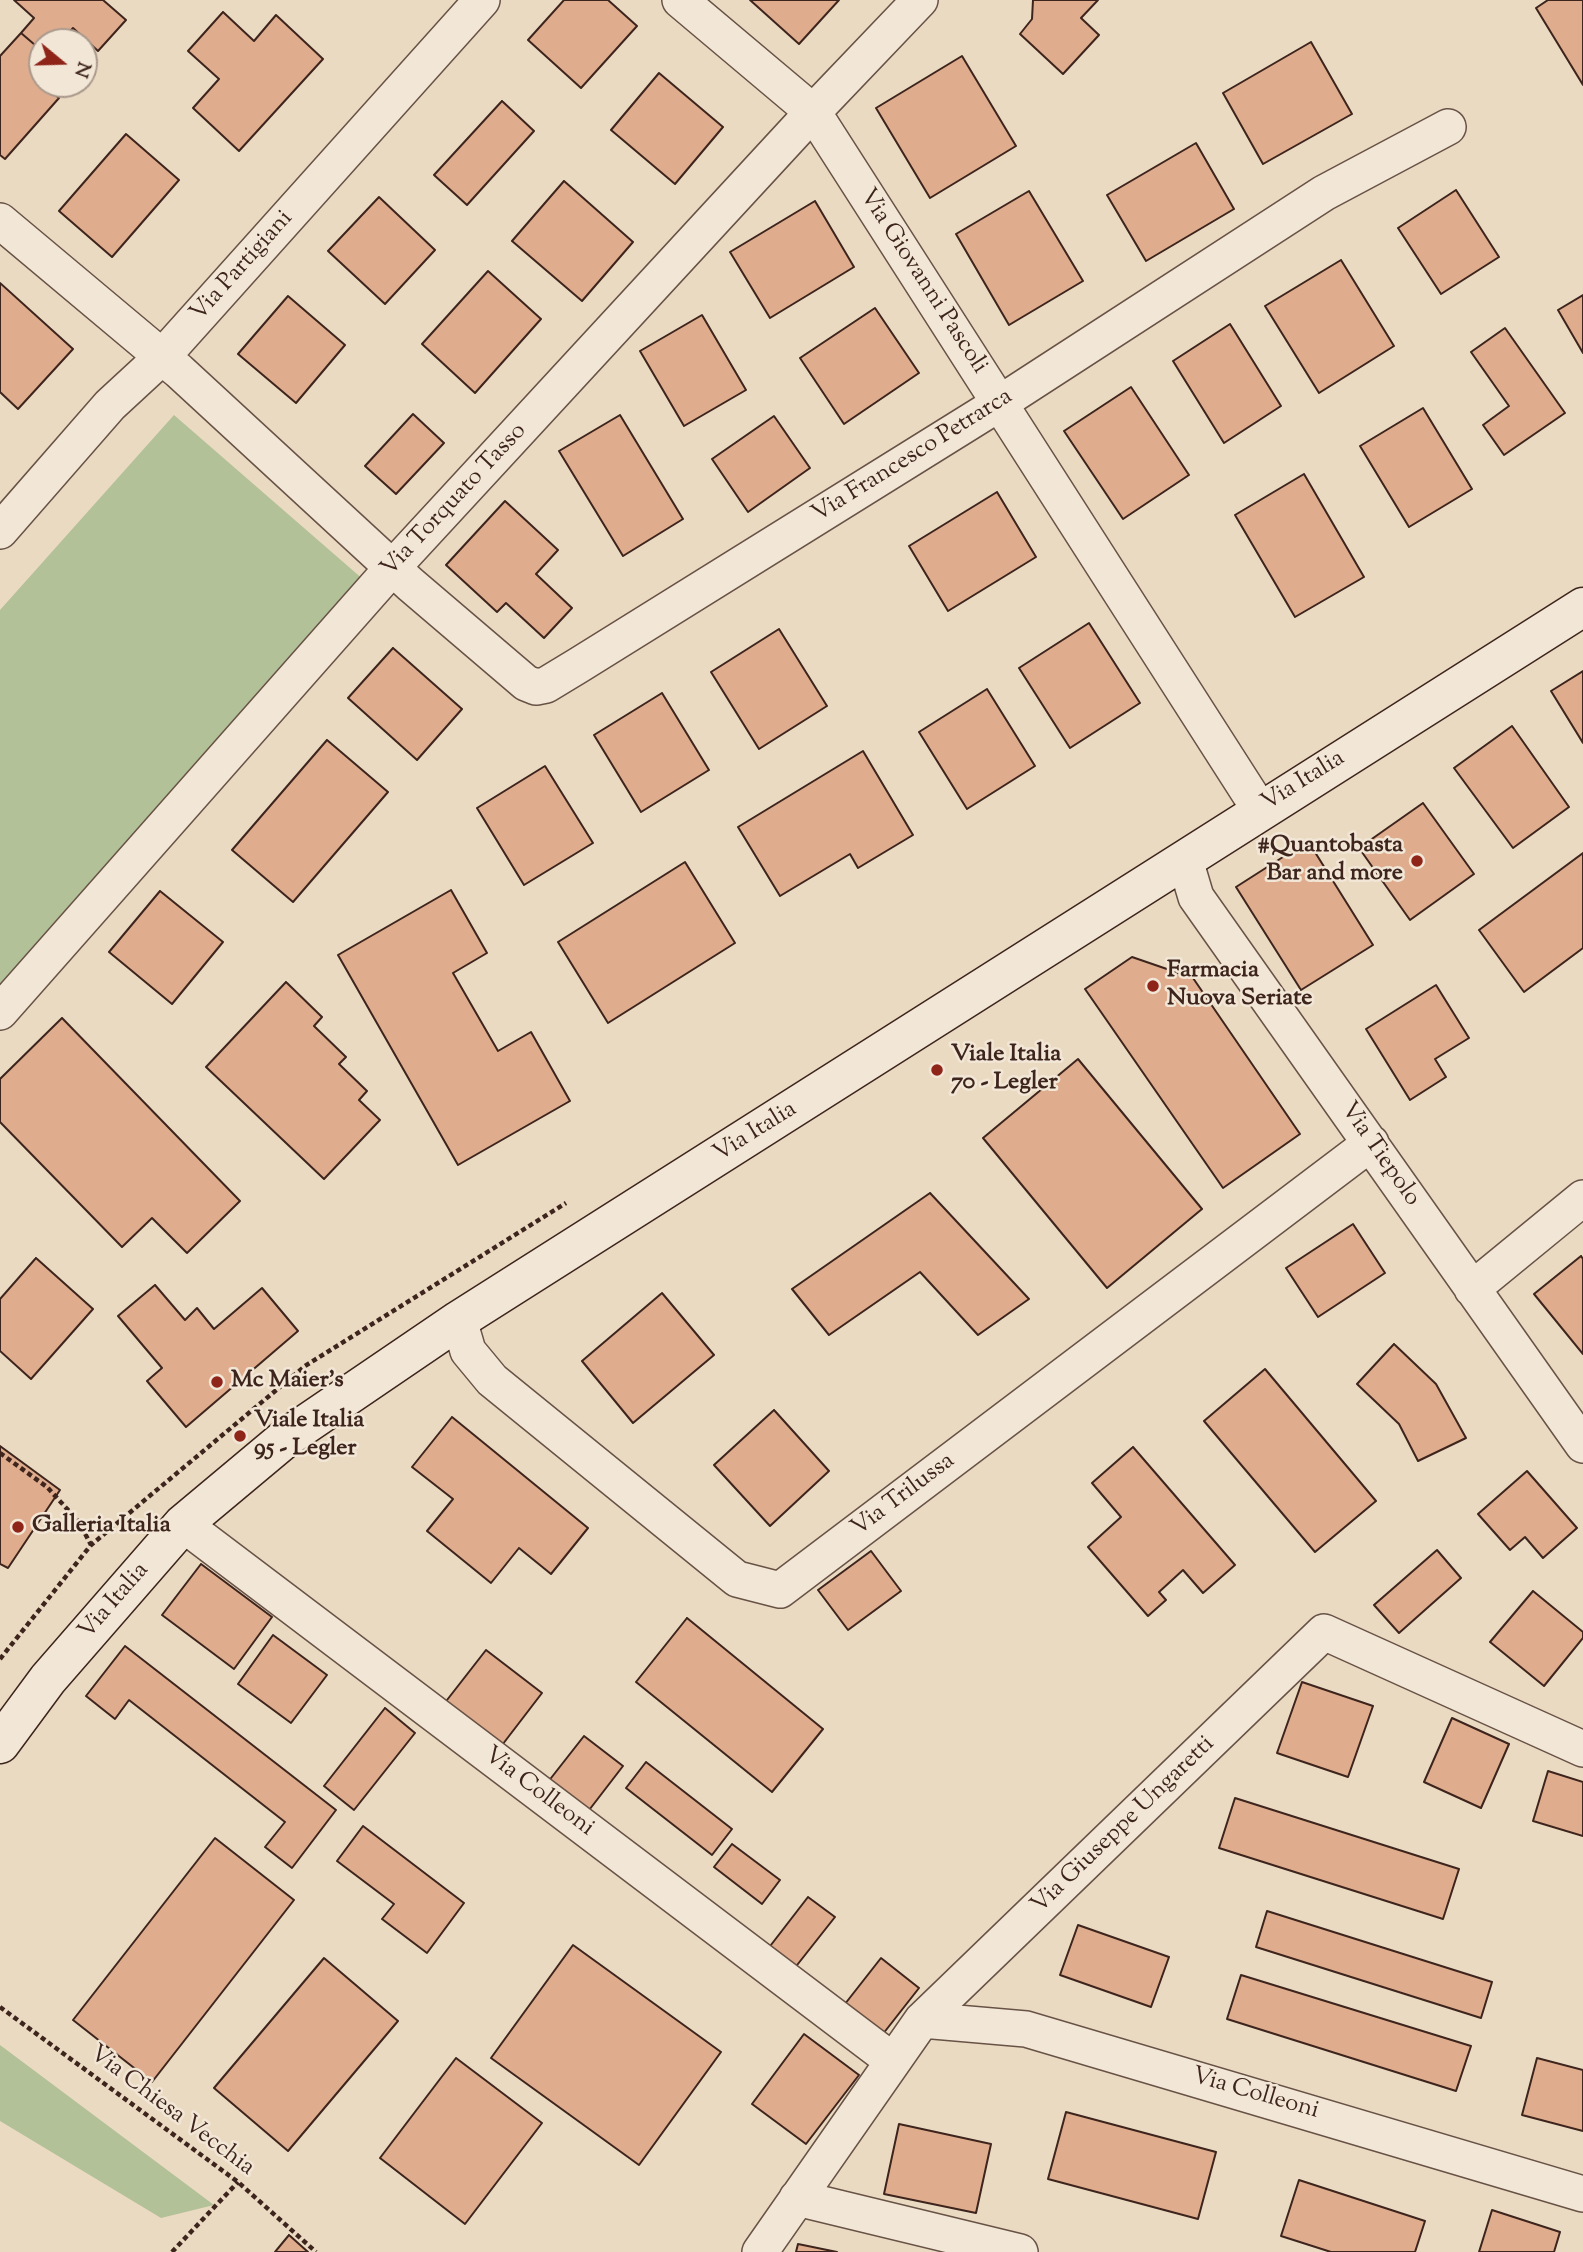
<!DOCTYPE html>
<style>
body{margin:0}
#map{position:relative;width:1583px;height:2252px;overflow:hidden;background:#ebdac2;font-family:"Sorts Mill Goudy",serif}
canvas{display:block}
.north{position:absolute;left:28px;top:28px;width:70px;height:70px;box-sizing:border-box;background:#f2e7d7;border:2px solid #aa998c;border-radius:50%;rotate:109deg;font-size:19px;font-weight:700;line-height:28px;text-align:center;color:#3d241c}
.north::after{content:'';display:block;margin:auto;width:24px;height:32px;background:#8f2418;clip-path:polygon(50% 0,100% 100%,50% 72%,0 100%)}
</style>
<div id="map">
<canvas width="1583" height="2252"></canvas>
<div class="north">N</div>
</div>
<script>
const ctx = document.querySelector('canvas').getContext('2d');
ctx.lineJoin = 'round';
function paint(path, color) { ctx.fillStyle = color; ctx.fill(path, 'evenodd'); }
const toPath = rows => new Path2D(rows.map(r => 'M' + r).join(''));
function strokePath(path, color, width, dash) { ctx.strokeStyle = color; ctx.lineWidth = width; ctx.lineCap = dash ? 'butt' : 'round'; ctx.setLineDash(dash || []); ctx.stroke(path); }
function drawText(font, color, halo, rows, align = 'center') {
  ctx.font = font + ' "Sorts Mill Goudy",serif'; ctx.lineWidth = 5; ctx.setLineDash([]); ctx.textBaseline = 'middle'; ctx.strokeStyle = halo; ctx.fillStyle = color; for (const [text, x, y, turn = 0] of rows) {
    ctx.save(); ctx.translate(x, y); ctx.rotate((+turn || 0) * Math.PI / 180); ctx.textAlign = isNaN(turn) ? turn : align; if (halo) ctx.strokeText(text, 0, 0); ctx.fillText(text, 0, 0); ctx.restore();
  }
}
paint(toPath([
 [174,415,365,581,0,993,0,610],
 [0,2045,214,2205,161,2218,0,2121]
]), '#b2c197');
const building = toPath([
 [14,0,103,0,126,20,98,51,73,28,61,42,42,42,42,51,21,33,34,18,14,0],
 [564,0,608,0,637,26,581,88,528,40,564,0],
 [750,0,839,0,799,44,750,0],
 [1033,0,1098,0,1081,18,1099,35,1063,74,1020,34,1032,19,1033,0],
 [1548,0,1583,0,1583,85,1536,8,1548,0],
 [223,12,254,41,276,15,323,59,239,151,193,108,219,79,188,51,223,12],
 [21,33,42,51,42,63,32,74,59,98,5,159,0,155,0,56,21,33],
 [1311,42,1352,114,1263,164,1223,93,1311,42],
 [962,56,1016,146,930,198,876,108,962,56],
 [659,73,723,127,675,184,611,130,659,73],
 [502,101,534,131,467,205,434,175,502,101],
 [126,134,179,180,112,257,59,211,126,134],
 [1196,143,1234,209,1146,261,1107,195,1196,143],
 [564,181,633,242,582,301,512,241,564,181],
 [1456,190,1499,257,1441,294,1398,228,1456,190],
 [1029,191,1083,281,1009,325,956,234,1029,191],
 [379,197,435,250,385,304,328,251,379,197],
 [815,201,854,267,770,318,730,252,815,201],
 [1341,260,1394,346,1319,393,1265,306,1341,260],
 [488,271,541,319,475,393,422,344,488,271],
 [0,283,73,349,18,409,0,392,0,283],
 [1583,295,1583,353,1558,310,1583,295],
 [288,296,345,345,296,403,238,354,288,296],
 [875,308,919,373,844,424,800,358,875,308],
 [702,315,746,390,684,426,640,351,702,315],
 [1230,324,1281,406,1224,443,1173,361,1230,324],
 [1505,328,1565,413,1504,455,1483,425,1509,406,1471,352,1505,328],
 [1131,387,1189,475,1123,519,1064,431,1131,387],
 [1423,408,1472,489,1409,527,1360,446,1423,408],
 [413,414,444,443,396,494,365,466,413,414],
 [620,415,683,519,623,556,559,451,620,415],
 [774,416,810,468,748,512,712,459,774,416],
 [1304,474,1364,577,1295,617,1235,515,1304,474],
 [997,492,1036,557,948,611,909,546,997,492],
 [505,501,558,550,536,574,572,608,544,638,506,603,497,612,446,565,505,501],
 [1089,623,1140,703,1070,748,1019,668,1089,623],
 [779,629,827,706,759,749,711,672,779,629],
 [393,648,462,709,417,760,348,698,393,648],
 [1583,671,1583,743,1551,691,1583,671],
 [987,689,1035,766,967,809,919,732,987,689],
 [662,693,709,770,641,812,594,735,662,693],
 [1512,726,1569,807,1513,848,1454,768,1512,726],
 [327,740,388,792,293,902,232,850,327,740],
 [863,751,913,835,858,868,850,854,780,896,738,827,863,751],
 [545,766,593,843,524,885,477,808,545,766],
 [1423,803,1474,874,1410,920,1359,848,1423,803],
 [1308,841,1373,945,1301,990,1236,887,1308,841],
 [1583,853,1583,948,1524,992,1479,930,1583,853],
 [685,862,735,943,608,1023,558,942,685,862],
 [451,890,487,953,453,973,498,1051,531,1032,570,1101,458,1165,338,955,451,890],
 [160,891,223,942,172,1004,109,952,160,891],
 [1132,957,1193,978,1300,1134,1223,1188,1085,989,1132,957],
 [286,982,322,1017,314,1026,346,1057,339,1064,367,1091,359,1100,380,1120,324,1179,206,1067,286,982],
 [1436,985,1469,1038,1435,1059,1446,1077,1410,1100,1366,1029,1436,985],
 [62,1018,240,1201,187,1253,152,1218,122,1247,0,1122,0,1079,62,1018],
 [1078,1059,1202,1209,1107,1288,983,1138,1078,1059],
 [930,1193,1029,1299,978,1335,920,1272,829,1335,792,1289,930,1193],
 [1353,1224,1385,1273,1318,1317,1286,1268,1353,1224],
 [1581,1256,1583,1259,1583,1354,1534,1294,1581,1256],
 [36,1258,93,1309,31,1379,0,1351,0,1299,36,1258],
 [155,1285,185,1320,197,1308,214,1329,262,1288,298,1331,186,1427,147,1381,162,1368,118,1316,155,1285],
 [662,1293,714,1355,633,1423,582,1361,662,1293],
 [1394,1344,1436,1384,1466,1438,1418,1461,1399,1424,1357,1384,1394,1344],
 [1265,1369,1376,1501,1315,1552,1204,1421,1265,1369],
 [774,1410,829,1471,770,1526,714,1465,774,1410],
 [452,1417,588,1528,551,1574,519,1548,491,1583,427,1531,453,1499,412,1467,452,1417],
 [0,1446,60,1490,8,1568,0,1564,0,1446],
 [1133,1447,1235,1565,1203,1593,1183,1570,1159,1592,1166,1600,1148,1616,1088,1547,1121,1517,1092,1483,1133,1447],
 [1527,1471,1577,1528,1543,1558,1525,1537,1510,1550,1478,1514,1527,1471],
 [1437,1550,1461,1578,1399,1633,1374,1605,1437,1550],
 [871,1551,901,1591,848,1630,818,1590,871,1551],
 [201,1564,272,1617,234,1669,162,1615,201,1564],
 [1533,1591,1583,1632,1583,1638,1544,1686,1490,1642,1533,1591],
 [687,1618,823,1729,772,1792,636,1682,687,1618],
 [273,1635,327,1675,291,1723,238,1684,273,1635],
 [125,1646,336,1810,292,1868,265,1847,285,1822,129,1700,115,1719,86,1696,125,1646],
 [486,1650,542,1693,496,1753,440,1709,486,1650],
 [1302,1682,1373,1706,1348,1777,1277,1753,1302,1682],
 [385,1708,415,1733,354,1810,324,1786,385,1708],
 [1452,1718,1509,1744,1481,1808,1424,1782,1452,1718],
 [584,1736,623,1766,583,1818,544,1787,584,1736],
 [646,1762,732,1829,712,1855,626,1788,646,1762],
 [1548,1771,1583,1782,1583,1836,1533,1821,1548,1771],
 [1235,1798,1459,1869,1443,1919,1219,1848,1235,1798],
 [363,1826,464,1903,427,1953,382,1919,394,1904,337,1861,363,1826],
 [215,1838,294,1900,152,2082,73,2020,215,1838],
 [732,1844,780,1880,762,1904,714,1867,732,1844],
 [808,1897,835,1917,790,1974,764,1954,808,1897],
 [1267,1911,1492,1982,1481,2018,1256,1947,1267,1911],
 [1078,1925,1169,1957,1151,2007,1060,1975,1078,1925],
 [573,1945,721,2052,639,2165,491,2058,573,1945],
 [324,1958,398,2021,288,2151,214,2088,324,1958],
 [881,1958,919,1988,879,2039,841,2009,881,1958],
 [1241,1975,1471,2046,1456,2091,1227,2019,1241,1975],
 [804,2034,859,2075,806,2144,752,2104,804,2034],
 [456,2058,542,2123,465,2224,380,2158,456,2058],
 [1537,2058,1583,2070,1583,2131,1522,2115,1537,2058],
 [1066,2112,1216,2152,1198,2219,1048,2179,1066,2112],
 [899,2124,991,2144,976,2213,884,2194,899,2124],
 [1299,2180,1425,2221,1415,2252,1331,2252,1281,2236,1299,2180],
 [1492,2210,1560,2232,1554,2252,1479,2252,1492,2210],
 [289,2235,308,2252,275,2252,289,2235],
 [798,2244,837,2252,796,2252,798,2244]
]);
paint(building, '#dfad8e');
strokePath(building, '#3d241c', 2);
const street = toPath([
 [680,0,813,112,1260,810],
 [0,221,179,371,410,584,526,683,536,687,546,685,579,665,1000,403,1324,193,1448,127],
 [0,531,110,405,162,357,482,0],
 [1185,860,1196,897,1583,1445],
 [0,1012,393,567,813,112,920,0],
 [1472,1289,1583,1198],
 [459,1320,468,1351,492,1380,737,1579,780,1590,1371,1143],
 [183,1524,893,2061],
 [922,2020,1026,2029,1583,2194],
 [797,2198,1020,2252],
 [760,2252,922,2020,1324,1632,1583,1749]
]);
const secondary = toPath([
 [0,1744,48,1679,183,1524,287,1437,459,1320,1583,607]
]);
strokePath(street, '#685246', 38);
strokePath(secondary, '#3d241c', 41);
strokePath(toPath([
 [0,1453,47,1487,79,1522,91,1545],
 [0,1659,91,1545,305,1366,566,1203],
 [0,2007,238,2182,316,2252],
 [172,2252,238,2182]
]), '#3d241c', 4.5, [5, 3.5]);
strokePath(street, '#f2e7d7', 35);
strokePath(secondary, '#f2e7d7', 38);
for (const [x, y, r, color] of [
 [1417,861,7,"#8f2418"],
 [1153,986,7,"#8f2418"],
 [937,1070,7,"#8f2418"],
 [217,1382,7,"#8f2418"],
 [240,1436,7,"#8f2418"],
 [18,1527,7,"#8f2418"]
]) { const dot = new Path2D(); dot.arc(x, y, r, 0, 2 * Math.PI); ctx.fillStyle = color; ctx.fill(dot); strokePath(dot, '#f2e7d7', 2.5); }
drawText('24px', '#3d241c', '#f2e7d7', [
 ["Via Partigiani",243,267,-48],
 ["Via Giovanni Pascoli",922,282,57],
 ["Via Francesco Petrarca",913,457,-32],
 ["Via Torquato Tasso",455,501,-47],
 ["Via Italia",1304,782,-32],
 ["Via Italia",756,1133,-32],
 ["Via Tiepolo",1379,1155,55],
 ["Via Trilussa",904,1496,-37],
 ["Via Italia",115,1602,-49],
 ["Via Colleoni",538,1793,37],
 ["Via Giuseppe Ungaretti",1124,1826,-44],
 ["Via Colleoni",1255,2095,16],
 ["Via Chiesa Vecchia",171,2112,37]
]);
drawText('bold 24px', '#3d241c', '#f2e7d7', [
 ["#Quantobasta",1403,847,"right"],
 ["Bar and more",1403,875,"right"],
 ["Farmacia",1167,972],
 ["Nuova Seriate",1167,1000],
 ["Viale Italia",951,1056],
 ["70 - Legler",951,1084],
 ["Mc Maier's",231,1382],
 ["Viale Italia",254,1422],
 ["95 - Legler",254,1450],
 ["Galleria Italia",32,1527]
], 'left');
</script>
